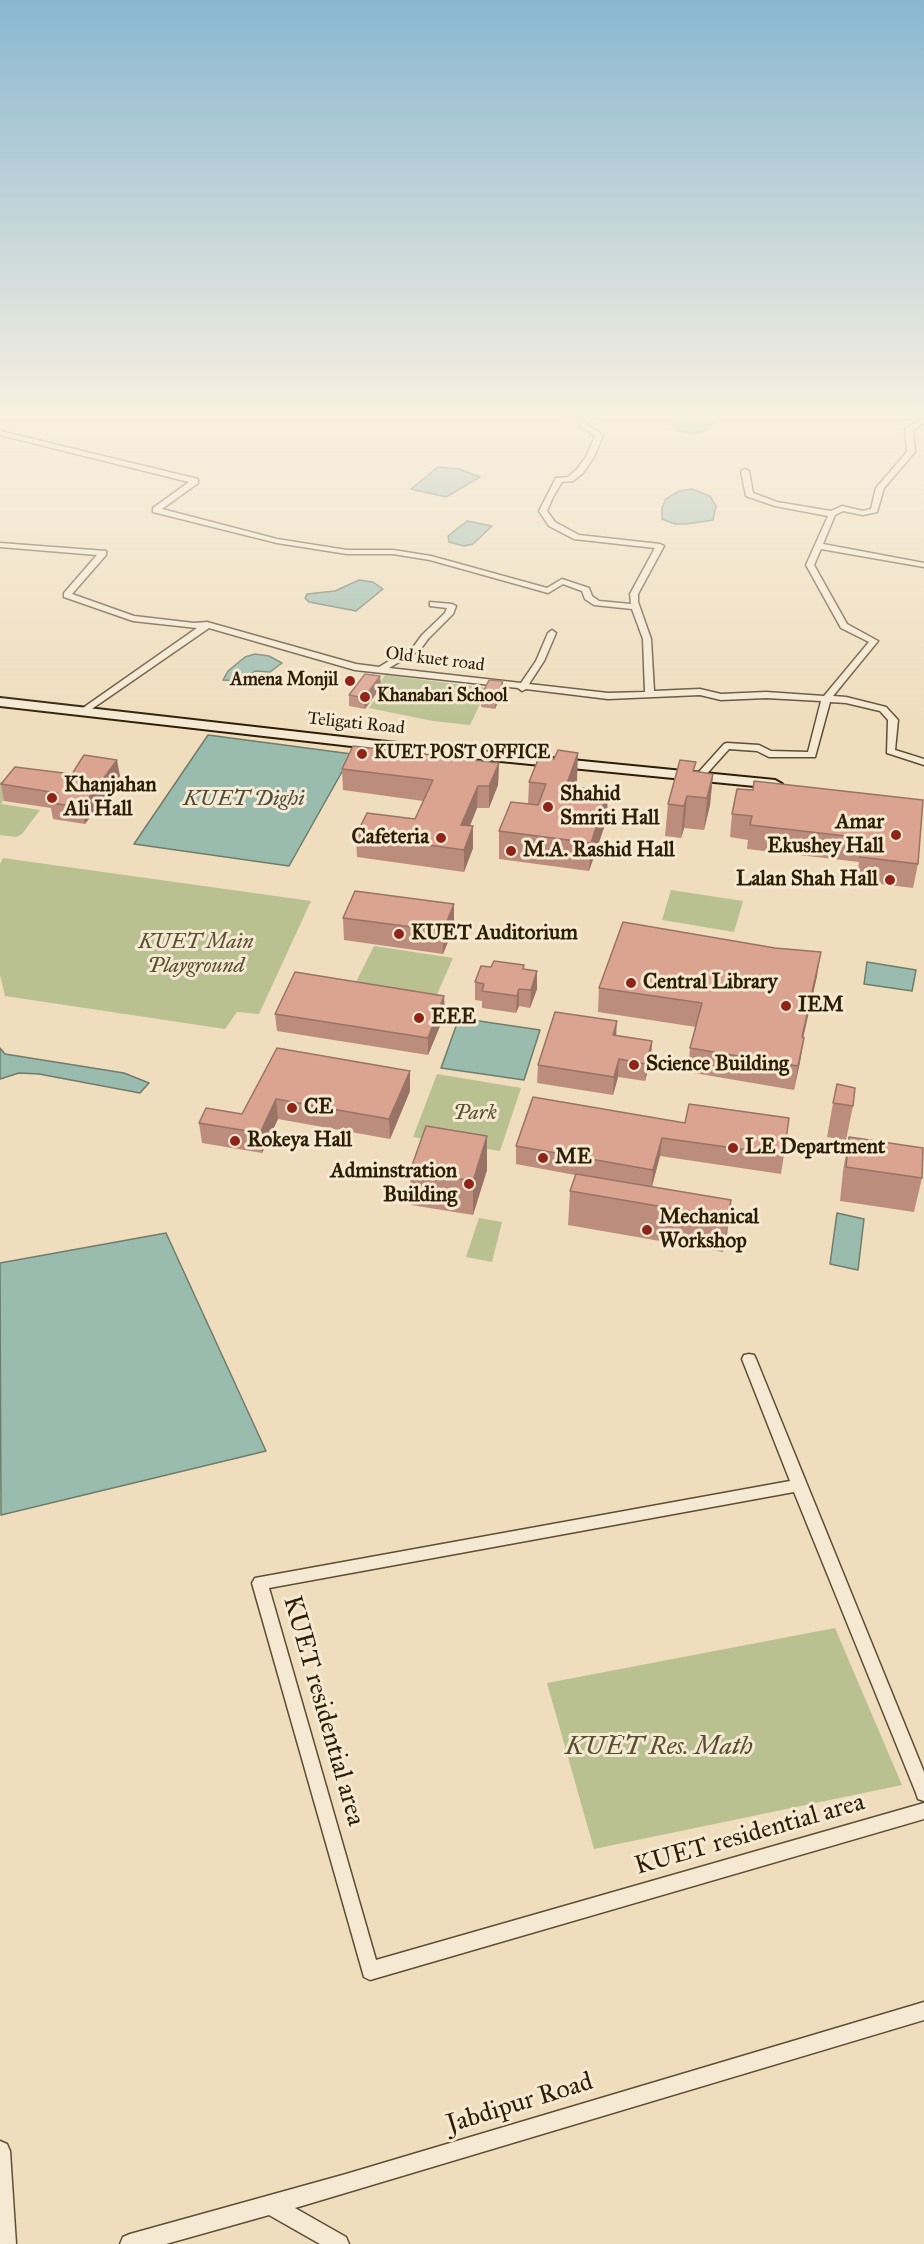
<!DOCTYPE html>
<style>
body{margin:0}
canvas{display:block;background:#efddbd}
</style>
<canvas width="924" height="2244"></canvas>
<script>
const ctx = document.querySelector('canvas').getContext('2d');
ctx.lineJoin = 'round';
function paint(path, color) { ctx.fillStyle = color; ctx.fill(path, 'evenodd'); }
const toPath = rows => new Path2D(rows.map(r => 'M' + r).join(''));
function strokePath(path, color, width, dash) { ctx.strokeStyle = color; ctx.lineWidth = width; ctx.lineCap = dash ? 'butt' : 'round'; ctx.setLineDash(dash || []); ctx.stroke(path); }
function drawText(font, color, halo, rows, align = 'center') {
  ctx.font = font + ' "IM FELL Great Primer",serif'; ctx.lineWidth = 6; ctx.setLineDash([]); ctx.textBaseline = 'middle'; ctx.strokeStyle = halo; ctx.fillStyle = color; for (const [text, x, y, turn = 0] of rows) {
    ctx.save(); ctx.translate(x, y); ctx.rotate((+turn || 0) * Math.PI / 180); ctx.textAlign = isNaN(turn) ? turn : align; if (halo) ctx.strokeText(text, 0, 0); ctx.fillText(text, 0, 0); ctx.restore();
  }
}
paint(toPath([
 [385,675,488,688,470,725,433,721,369,708,383,688,378,686],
 [0,782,15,784,1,804,40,810,22,834,16,837,0,835],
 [3,858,311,901,259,1014,237,1012,225,1029,5,996,0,975,0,864],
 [671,890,743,901,734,932,662,920],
 [374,946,453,958,435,999,354,986],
 [437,1074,521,1088,500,1151,413,1137],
 [479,1218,502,1222,492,1262,466,1257],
 [835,1628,902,1785,594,1849,547,1683]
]), '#b9c191');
const water = toPath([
 [689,413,705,415,717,419,705,430,696,433,677,431,672,426,673,419,679,415,689,413],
 [438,467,459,469,480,477,446,497,411,489,438,467],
 [692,489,710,496,716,506,713,520,687,524,675,524,662,519,662,508,666,499,679,491,692,489],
 [467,521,492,526,473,544,464,546,449,542,448,536,467,521],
 [359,580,373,582,383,589,356,611,309,602,305,598,307,594,335,591,359,580],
 [255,654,269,656,282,663,270,672,255,671,240,681,223,680,228,671,245,657,255,654],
 [208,735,352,754,289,866,134,844,208,735],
 [867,962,916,970,912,991,864,984,867,962],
 [459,1018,540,1030,524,1080,441,1068,459,1018],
 [0,1048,5,1054,124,1073,149,1083,140,1093,39,1074,19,1073,0,1079,0,1048],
 [837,1213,864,1219,858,1270,830,1264,837,1213],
 [166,1233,266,1451,1,1515,0,1263,166,1233]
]);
paint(water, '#9abcaf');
strokePath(water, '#6f7d6b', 1.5);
const minor = toPath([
 [560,413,591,415,592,416,587,425,603,435,594,457,583,473,573,481,562,482,553,497,547,511,555,522,579,535,660,544,664,546,638,594,638,602,651,639,654,691,700,689,721,694,766,692,824,696,869,642,841,628,806,565,828,516,775,506,746,496,741,471,745,469,749,471,753,493,777,502,831,511,842,506,863,511,871,509,876,488,907,452,905,430,924,417,924,422,913,431,915,452,884,488,877,512,863,515,843,511,835,515,823,544,924,563,924,567,821,549,814,565,847,624,878,641,833,696,846,697,886,707,898,720,895,750,924,759,924,765,887,753,888,720,880,711,846,703,830,702,815,757,769,757,757,751,729,749,703,778,700,779,695,776,697,774,724,744,727,743,759,745,771,751,808,752,821,701,766,698,721,700,700,695,608,699,526,689,522,691,518,688,355,670,209,628,83,715,78,712,80,710,197,628,133,621,64,597,64,593,97,555,0,547,0,543,106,551,106,555,72,594,134,616,194,623,207,622,356,664,379,667,414,646,422,635,445,613,447,608,430,606,430,602,452,604,456,606,453,614,428,639,420,650,389,668,521,683,536,661,548,633,552,630,556,633,544,661,529,684,608,693,645,692,643,639,632,609,594,605,585,599,582,591,563,584,548,593,430,560,393,554,347,554,277,543,153,512,153,508,189,482,0,435,0,431,198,479,198,483,162,509,277,539,347,550,393,550,431,556,547,588,562,579,589,588,592,596,599,601,631,604,630,594,655,548,574,539,549,526,539,511,556,478,568,477,577,469,586,457,595,436,580,426,585,418,563,415,560,413],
 [749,1354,754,1355,756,1359,924,1772,924,1801,918,1799,916,1793,794,1492,269,1588,376,1960,924,1803,924,1819,370,1980,364,1977,252,1583,255,1578,790,1481,742,1359,744,1355,749,1354],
 [924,2002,924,2020,295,2208,346,2237,349,2244,320,2244,269,2215,166,2244,120,2244,123,2237,130,2234,346,2174,924,2002],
 [0,2141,7,2144,10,2151,16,2244,0,2244,0,2141]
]);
const secondary = toPath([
 [0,698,378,741,775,780,782,784,775,788,378,749,0,706,0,698]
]);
strokePath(minor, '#5e4e34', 3);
strokePath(secondary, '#2e1e06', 4);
paint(minor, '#f5e9d4');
paint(secondary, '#f5e9d4');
paint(toPath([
 [380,676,381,687,365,709,349,706,349,695],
 [503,692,495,709,481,707,481,696],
 [499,763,498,785,489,808,477,808,470,826,473,848,464,872,357,857,356,835,415,819,423,801,343,790,342,769],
 [695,771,713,774,710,805,704,830,684,828,681,838,665,836,668,804],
 [72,774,120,776,85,824,53,819,51,808,4,801,1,784],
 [577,780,574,787,607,819,589,871,499,859,499,831,528,804,529,782],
 [754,781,918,864,913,888,856,881,859,862,747,849,748,840,730,837,732,814,753,790],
 [343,918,454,927,443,954,344,940],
 [524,965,524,970,537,971,537,989,530,1008,519,1006,516,1013,482,1008,482,1001,475,1000,475,982,491,967],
 [817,976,803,1037,800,1062,794,1090,688,1072,690,1048,696,1027,598,1012,599,988],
 [275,1014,445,1014,428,1055,277,1031],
 [616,1035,652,1041,651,1058,645,1081,618,1077,613,1095,537,1083,538,1065],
 [277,1048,410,1091,390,1139,278,1119,262,1153,202,1143,199,1123,242,1114],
 [533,1097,784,1155,781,1174,660,1156,652,1187,731,1200,723,1252,568,1225,570,1191,575,1175,516,1164,516,1146],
 [833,1103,853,1106,846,1140,827,1137],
 [849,1137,922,1178,914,1212,840,1201,843,1171],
 [487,1170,473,1215,411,1205,410,1171]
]), '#bc8d7d');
paint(toPath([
 [380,676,381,687,365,709,364,698],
 [503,681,503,692,495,709,495,698],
 [578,753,577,780,565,813,566,786],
 [117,760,120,776,85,824,82,807],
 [499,763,498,785,489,808,489,786],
 [713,774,710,805,704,830,707,798],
 [478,786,477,808,461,847,461,825],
 [608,791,607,819,589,871,591,843],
 [687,796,684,828,681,838,684,806],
 [473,826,473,848,464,872,464,850],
 [454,904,454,927,443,954,443,931],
 [821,952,817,976,798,1061,802,1037],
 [537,971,537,989,530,1008,531,990],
 [519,989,519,1006,516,1013,517,996],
 [444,996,445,1014,428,1055,428,1038],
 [617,1021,616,1039,613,1035],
 [804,1038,800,1062,794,1090,798,1066],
 [652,1041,651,1058,645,1081,646,1064],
 [619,1059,618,1077,613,1095,614,1077],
 [410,1071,410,1091,390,1139,389,1119],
 [276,1099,278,1119,262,1153,260,1133],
 [487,1136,487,1170,473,1215,473,1181],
 [662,1138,660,1156,651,1189,653,1170],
 [731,1200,727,1235,723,1252,728,1218]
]), '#997366');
const building = toPath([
 [365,674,380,676,364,698,349,695,365,674],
 [489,680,503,681,495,698,481,696,489,680],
 [353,746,499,763,489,786,478,786,461,825,473,826,464,850,356,835,367,813,415,819,433,780,342,769,353,746],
 [558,750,578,753,566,786,608,791,591,843,499,831,511,802,538,805,546,784,529,782,539,757,554,759,558,750],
 [84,755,117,760,82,807,50,803,57,793,1,784,15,767,72,774,84,755],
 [680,760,696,762,693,771,713,774,707,798,687,796,684,806,668,804,680,760],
 [754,781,923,800,918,864,860,857,863,838,750,825,752,816,732,814,737,789,753,790,754,781],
 [355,891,454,904,443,931,343,918,355,891],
 [623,922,775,948,821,952,802,1037,804,1038,798,1066,690,1048,702,1003,599,988,623,922],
 [494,961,524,965,523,969,537,971,531,990,519,989,517,996,482,991,484,984,475,982,481,966,491,967,494,961],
 [295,972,444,996,428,1038,275,1014,295,972],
 [555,1012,617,1021,613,1035,652,1041,646,1064,619,1059,614,1077,538,1065,555,1012],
 [277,1048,410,1071,389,1119,276,1099,260,1133,199,1123,206,1108,242,1114,277,1048],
 [837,1084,855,1088,853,1106,833,1103,837,1084],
 [533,1097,685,1123,689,1104,789,1118,784,1155,662,1138,653,1170,516,1146,533,1097],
 [426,1126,487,1136,473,1181,410,1171,426,1126],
 [849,1137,923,1148,922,1178,846,1167,849,1137],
 [576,1174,731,1200,728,1218,570,1191,576,1174]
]);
paint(building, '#dba491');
strokePath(building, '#997366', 1.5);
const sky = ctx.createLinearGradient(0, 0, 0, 727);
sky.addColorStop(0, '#89b7d1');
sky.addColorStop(0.57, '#f8f0e1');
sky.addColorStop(1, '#f8f0e100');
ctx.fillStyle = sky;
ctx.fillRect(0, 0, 924, 727);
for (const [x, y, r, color] of [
 [350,681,6,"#8f2418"],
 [365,697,6,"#8f2418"],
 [362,754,6,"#8f2418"],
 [52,798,6,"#8f2418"],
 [548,807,6,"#8f2418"],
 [896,835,6,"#8f2418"],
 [441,838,6,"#8f2418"],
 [511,851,6,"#8f2418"],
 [890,880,6,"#8f2418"],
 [399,934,6,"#8f2418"],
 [631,983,6,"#8f2418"],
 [786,1006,6,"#8f2418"],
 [419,1018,6,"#8f2418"],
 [634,1065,6,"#8f2418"],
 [292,1108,6,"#8f2418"],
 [235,1141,6,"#8f2418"],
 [733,1148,6,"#8f2418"],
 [543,1158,6,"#8f2418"],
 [469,1184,6,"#8f2418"],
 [647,1230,6,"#8f2418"]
]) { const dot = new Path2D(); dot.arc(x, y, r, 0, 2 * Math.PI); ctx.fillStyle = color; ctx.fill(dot); strokePath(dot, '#f5e9d4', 2); }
drawText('18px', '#2e1e06', '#f5e9d4', [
 ["Old kuet road",435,660,7],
 ["Teligati Road",356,724,6]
]);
drawText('bold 18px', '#2e1e06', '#f5e9d4', [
 ["Amena Monjil",338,681,"right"],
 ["Khanabari School",377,697],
 ["KUET POST OFFICE",374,754]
], 'left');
drawText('bold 21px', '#2e1e06', '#f5e9d4', [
 ["Khanjahan",64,786],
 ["Ali Hall",64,810],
 ["Shahid",560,795],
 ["Smriti Hall",560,819],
 ["Amar",884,823,"right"],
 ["Ekushey Hall",884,847,"right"],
 ["Cafeteria",429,838,"right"],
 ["M.A. Rashid Hall",523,851],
 ["Lalan Shah Hall",878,880,"right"],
 ["KUET Auditorium",411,934],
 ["Central Library",643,983],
 ["IEM",798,1006],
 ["EEE",431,1018],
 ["Science Building",646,1065],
 ["CE",304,1108],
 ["Rokeya Hall",247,1141],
 ["LE Department",745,1148],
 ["ME",555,1158],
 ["Adminstration",457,1172,"right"],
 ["Building",457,1196,"right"],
 ["Mechanical",659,1218],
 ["Workshop",659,1242]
], 'left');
drawText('italic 21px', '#584f30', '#f5e9d4', [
 ["KUET Main",196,943],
 ["Playground",196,967],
 ["Park",475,1114]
]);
drawText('italic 22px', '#4e4d39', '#f5e9d4', [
 ["KUET Dighi",244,800]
]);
drawText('26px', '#2e1e06', '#f5e9d4', [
 ["KUET residential area",323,1711,74],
 ["KUET residential area",750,1835,-16],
 ["Jabdipur Road",520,2104,-17]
]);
drawText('italic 26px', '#584f30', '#f5e9d4', [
 ["KUET Res. Math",659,1748]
]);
</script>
